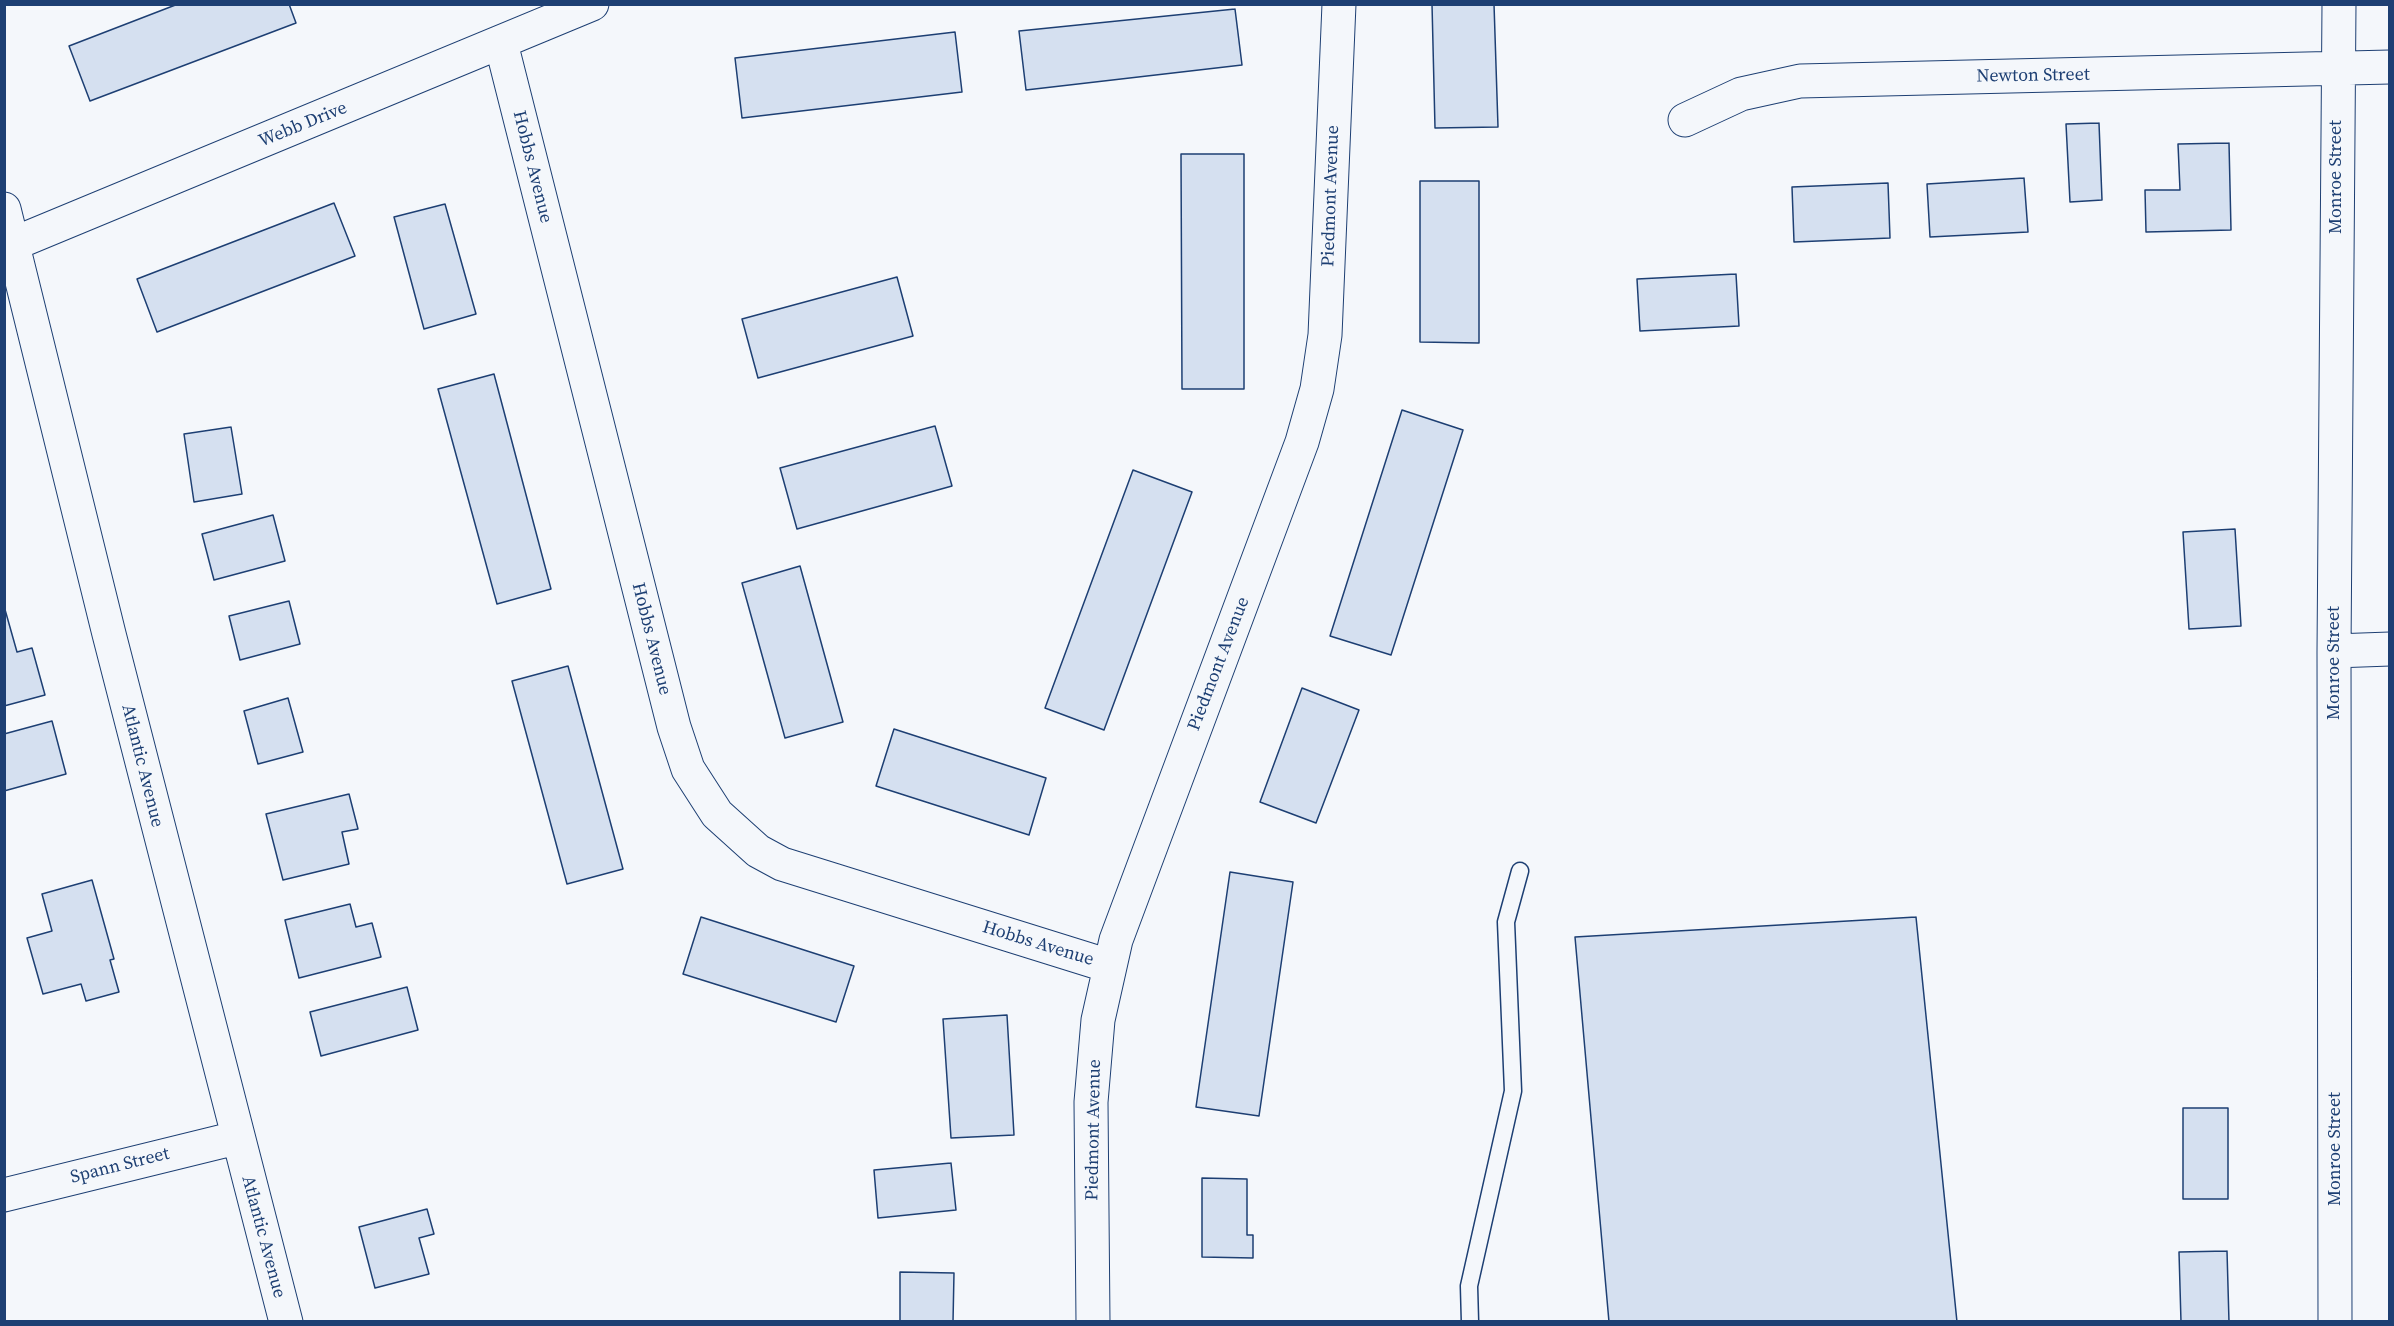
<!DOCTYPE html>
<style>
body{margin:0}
#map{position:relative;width:2394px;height:1326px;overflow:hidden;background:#f4f7fb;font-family:"Source Serif 4",serif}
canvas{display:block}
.frame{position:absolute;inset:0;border:6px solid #1d3f73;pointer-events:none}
</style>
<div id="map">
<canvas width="2394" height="1326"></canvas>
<div class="frame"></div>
</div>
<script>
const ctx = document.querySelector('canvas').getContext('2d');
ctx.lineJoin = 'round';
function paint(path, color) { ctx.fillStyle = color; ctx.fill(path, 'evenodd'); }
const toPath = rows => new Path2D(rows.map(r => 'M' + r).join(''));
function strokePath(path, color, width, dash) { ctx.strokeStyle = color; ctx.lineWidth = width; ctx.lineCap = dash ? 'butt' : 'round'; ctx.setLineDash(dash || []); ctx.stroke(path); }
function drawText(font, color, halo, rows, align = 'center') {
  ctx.font = font + ' "Source Serif 4",serif'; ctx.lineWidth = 4.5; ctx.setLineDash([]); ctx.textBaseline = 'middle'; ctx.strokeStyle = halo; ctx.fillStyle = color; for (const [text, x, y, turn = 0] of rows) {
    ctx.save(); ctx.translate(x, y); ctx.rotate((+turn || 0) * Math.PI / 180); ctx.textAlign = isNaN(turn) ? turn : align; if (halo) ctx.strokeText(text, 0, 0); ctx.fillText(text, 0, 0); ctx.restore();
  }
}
const building = toPath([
 [178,4,289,4,296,23,90,101,69,46,178,4],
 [1432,4,1494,4,1498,127,1435,128,1432,4],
 [1235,9,1242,65,1026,90,1019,31,1235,9],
 [955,32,962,92,742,118,735,58,955,32],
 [2099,123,2102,200,2070,202,2066,124,2099,123],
 [2229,143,2231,230,2146,232,2145,190,2180,190,2178,144,2229,143],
 [1181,154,1244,154,1244,389,1182,389,1181,154],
 [2024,178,2028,232,1930,237,1927,184,2024,178],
 [1420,181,1479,181,1479,343,1420,342,1420,181],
 [1888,183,1890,238,1794,242,1792,187,1888,183],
 [334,203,355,256,157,332,137,279,334,203],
 [445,204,476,314,424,329,394,217,445,204],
 [1736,274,1739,326,1640,331,1637,279,1736,274],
 [897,277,913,336,758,378,742,319,897,277],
 [494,374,551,589,497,604,438,389,494,374],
 [1402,410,1463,430,1391,655,1330,636,1402,410],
 [935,426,952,486,797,529,780,468,935,426],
 [231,427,242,494,194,502,184,434,231,427],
 [1133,470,1192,492,1104,730,1045,708,1133,470],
 [273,515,285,561,214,580,202,534,273,515],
 [2235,529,2241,626,2189,629,2183,532,2235,529],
 [800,566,843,722,785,738,742,583,800,566],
 [289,601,300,644,240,660,229,616,289,601],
 [4,606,17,652,32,648,45,695,4,706,4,606],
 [568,666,623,869,567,884,512,681,568,666],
 [1302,688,1359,710,1316,823,1260,802,1302,688],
 [288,698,303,752,258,764,244,711,288,698],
 [52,721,66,774,4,791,4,734,52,721],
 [894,729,1046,778,1029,835,876,786,894,729],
 [349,794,358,829,342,832,349,864,283,880,266,814,349,794],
 [1230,872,1293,882,1259,1116,1196,1107,1230,872],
 [92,880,114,959,110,960,119,992,86,1001,81,984,43,994,27,938,52,931,42,894,92,880],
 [350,904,356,927,372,923,381,957,299,978,285,920,350,904],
 [701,917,854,966,836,1022,683,974,701,917],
 [1916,917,1957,1322,1609,1322,1575,937,1916,917],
 [407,987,418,1030,321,1056,310,1012,407,987],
 [1007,1015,1014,1135,951,1138,943,1019,1007,1015],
 [2183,1108,2228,1108,2228,1199,2183,1199,2183,1108],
 [951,1163,956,1210,878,1218,874,1170,951,1163],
 [1202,1178,1247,1179,1247,1235,1253,1235,1253,1258,1202,1257,1202,1178],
 [427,1209,434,1234,419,1238,429,1274,375,1288,359,1227,427,1209],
 [2227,1251,2229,1322,2181,1322,2179,1252,2227,1251],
 [900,1272,954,1273,953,1322,900,1322,900,1272]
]);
paint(building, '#d5e0f0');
strokePath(building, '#1d3f73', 1.5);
const service = toPath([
 [1470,1322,1469,1286,1513,1091,1506,922,1520,871]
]);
const minor = toPath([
 [501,43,674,727,688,769,717,814,758,851,782,864,1109,966],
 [1685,120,1741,94,1800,81,2390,67],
 [4,209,109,634,286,1322],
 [13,244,592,4],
 [2334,651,2390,649],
 [4,1195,236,1138],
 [1093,1322,1091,1102,1098,1020,1116,940,1302,442,1317,389,1325,335,1339,4],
 [2335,1322,2334,651,2339,4]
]);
strokePath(service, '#1d3f73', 19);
strokePath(minor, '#1d3f73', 35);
strokePath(service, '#f4f7fb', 16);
strokePath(minor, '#f4f7fb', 33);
drawText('18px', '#1d3f73', '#f4f7fb', [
 ["Newton Street",2033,76,-1],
 ["Webb Drive",303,125,-22],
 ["Hobbs Avenue",532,167,76],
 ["Monroe Street",2336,177,-90],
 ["Piedmont Avenue",1331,196,-88],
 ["Hobbs Avenue",651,639,76],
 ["Monroe Street",2334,663,-90],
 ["Piedmont Avenue",1219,664,-69],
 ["Atlantic Avenue",142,766,76],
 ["Hobbs Avenue",1038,944,17],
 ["Piedmont Avenue",1094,1130,-89],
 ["Monroe Street",2335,1149,-90],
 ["Spann Street",120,1166,-14],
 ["Atlantic Avenue",263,1237,75]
]);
</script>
